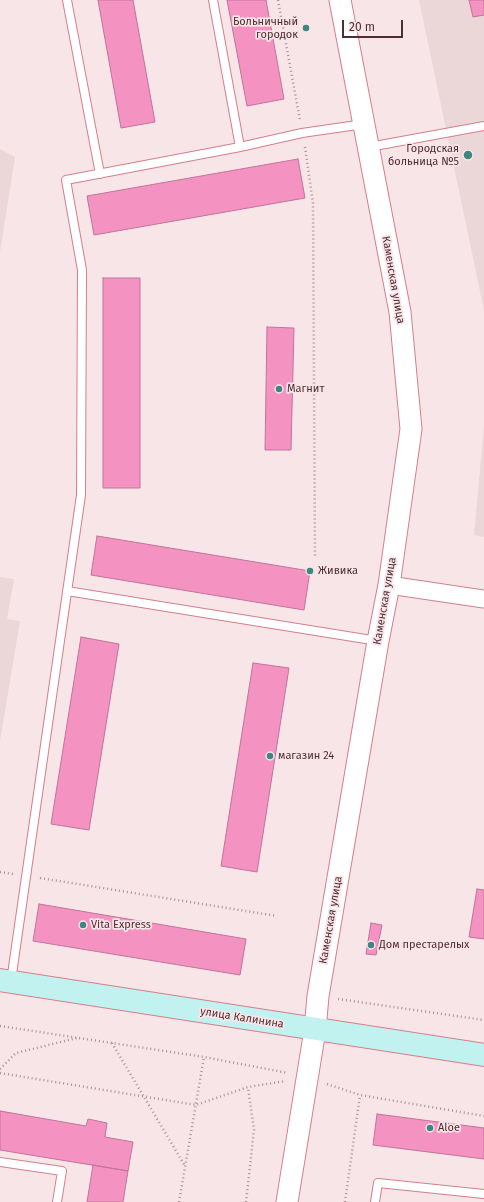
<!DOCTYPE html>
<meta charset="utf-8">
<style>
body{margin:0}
#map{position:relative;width:484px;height:1202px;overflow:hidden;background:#f8e5e7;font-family:"Fira Sans",sans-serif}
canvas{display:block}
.scale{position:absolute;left:342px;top:20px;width:61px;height:18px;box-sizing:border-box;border:2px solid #502d33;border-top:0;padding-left:5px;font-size:12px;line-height:14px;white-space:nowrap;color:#502d33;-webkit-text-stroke:3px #f8e5e7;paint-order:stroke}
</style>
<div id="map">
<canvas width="484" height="1202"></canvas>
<div class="scale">20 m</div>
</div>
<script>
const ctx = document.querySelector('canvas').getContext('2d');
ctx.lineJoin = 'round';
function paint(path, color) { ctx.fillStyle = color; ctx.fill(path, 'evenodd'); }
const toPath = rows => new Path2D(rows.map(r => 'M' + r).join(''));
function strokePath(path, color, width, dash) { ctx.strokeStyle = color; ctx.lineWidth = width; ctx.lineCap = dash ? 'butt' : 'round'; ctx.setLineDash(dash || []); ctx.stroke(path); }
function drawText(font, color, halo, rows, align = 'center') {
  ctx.font = font + ' "Fira Sans",sans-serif'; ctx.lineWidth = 3.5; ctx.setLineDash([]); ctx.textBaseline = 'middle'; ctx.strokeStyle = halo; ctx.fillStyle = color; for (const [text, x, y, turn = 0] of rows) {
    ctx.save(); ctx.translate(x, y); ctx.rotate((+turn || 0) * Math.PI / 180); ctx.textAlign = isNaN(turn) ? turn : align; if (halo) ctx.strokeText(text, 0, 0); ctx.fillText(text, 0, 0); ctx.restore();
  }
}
paint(toPath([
 [419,0,484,0,484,310],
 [0,149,15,157,0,252],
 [484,425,484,537,474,535],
 [0,577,14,579,7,619,20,621,0,741]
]), '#ebd6d8');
const building = toPath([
 [98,0,133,0,155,122,121,128,98,0],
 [227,0,266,0,284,99,247,106,227,0],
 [469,0,484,0,484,15,473,17,469,0],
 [298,159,305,198,94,235,87,196,298,159],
 [103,278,140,278,140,488,103,488,103,278],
 [267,327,294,328,291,450,265,450,267,327],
 [97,536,310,571,304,610,91,575,97,536],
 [81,637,119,644,89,830,51,824,81,637],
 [253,663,289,668,257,872,221,866,253,663],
 [477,889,484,890,484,939,469,937,477,889],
 [39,904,246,939,240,975,33,941,39,904],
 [371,923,382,925,376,955,366,954,371,923],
 [0,1111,86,1126,88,1119,107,1123,105,1137,133,1142,128,1171,0,1150,0,1111],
 [377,1114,484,1128,484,1159,373,1145,377,1114],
 [93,1165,128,1171,123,1202,87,1202,93,1165]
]);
paint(building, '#f492c1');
strokePath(building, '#c07499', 1);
const service = toPath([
 [67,0,100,174],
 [213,0,240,147,302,133,364,124],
 [369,147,484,126],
 [67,591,378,641],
 [11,981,81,495,82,270,66,180,240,147],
 [0,1162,62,1171,57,1202],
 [375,1202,378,1183,484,1194]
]);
const minor = toPath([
 [389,585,484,599]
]);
const tertiary = toPath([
 [287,1202,315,1030,318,996,378,641,389,585,411,429,400,312,340,0]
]);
const secondary = toPath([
 [0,980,484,1055]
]);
strokePath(service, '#d37f8c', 10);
strokePath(minor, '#d37f8c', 19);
strokePath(tertiary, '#d37f8c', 23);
strokePath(secondary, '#d37f8c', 24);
strokePath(toPath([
 [278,0,300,120],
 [305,147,313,203,315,558],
 [0,872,13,874],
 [40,878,277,916],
 [338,999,484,1020],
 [0,1026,204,1057,288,1073],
 [112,1043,185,1166],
 [0,1069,16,1053,77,1038],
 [0,1073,196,1105,248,1087,286,1081],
 [327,1084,360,1095,484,1116],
 [179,1202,204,1057],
 [246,1202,254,1130,248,1087],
 [345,1202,360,1095]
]), '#ab9094', 2.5, [1, 3]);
strokePath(service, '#fff', 8);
strokePath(minor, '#fff', 17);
strokePath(tertiary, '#fff', 21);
strokePath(secondary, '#c2f2f0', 22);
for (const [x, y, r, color] of [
 [306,28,4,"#3e8682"],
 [468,155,5,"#3e8682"],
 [279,389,4,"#3e8682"],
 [310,571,4,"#3e8682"],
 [270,756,4,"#3e8682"],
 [83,925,4,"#3e8682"],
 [371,945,4,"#3e8682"],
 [430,1128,4,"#3e8682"]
]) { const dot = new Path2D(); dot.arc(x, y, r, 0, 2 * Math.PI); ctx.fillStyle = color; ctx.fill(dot); strokePath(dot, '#f8e5e7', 1.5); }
drawText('11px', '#502d33', '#f8e5e7', [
 ["Больничный",298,22,"right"],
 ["городок",298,35,"right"],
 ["Городская",459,149,"right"],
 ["больница №5",459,162,"right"],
 ["Магнит",287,389],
 ["Живика",318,571],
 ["магазин 24",278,756],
 ["Vita Express",91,925],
 ["Дом престарелых",379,945],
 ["Aloe",438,1128]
], 'left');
drawText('11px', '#502d33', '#f8e5e7', [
 ["Каменская улица",393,280,80],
 ["Каменская улица",385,601,-80],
 ["Каменская улица",331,920,-80],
 ["улица Калинина",242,1018,9]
]);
</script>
